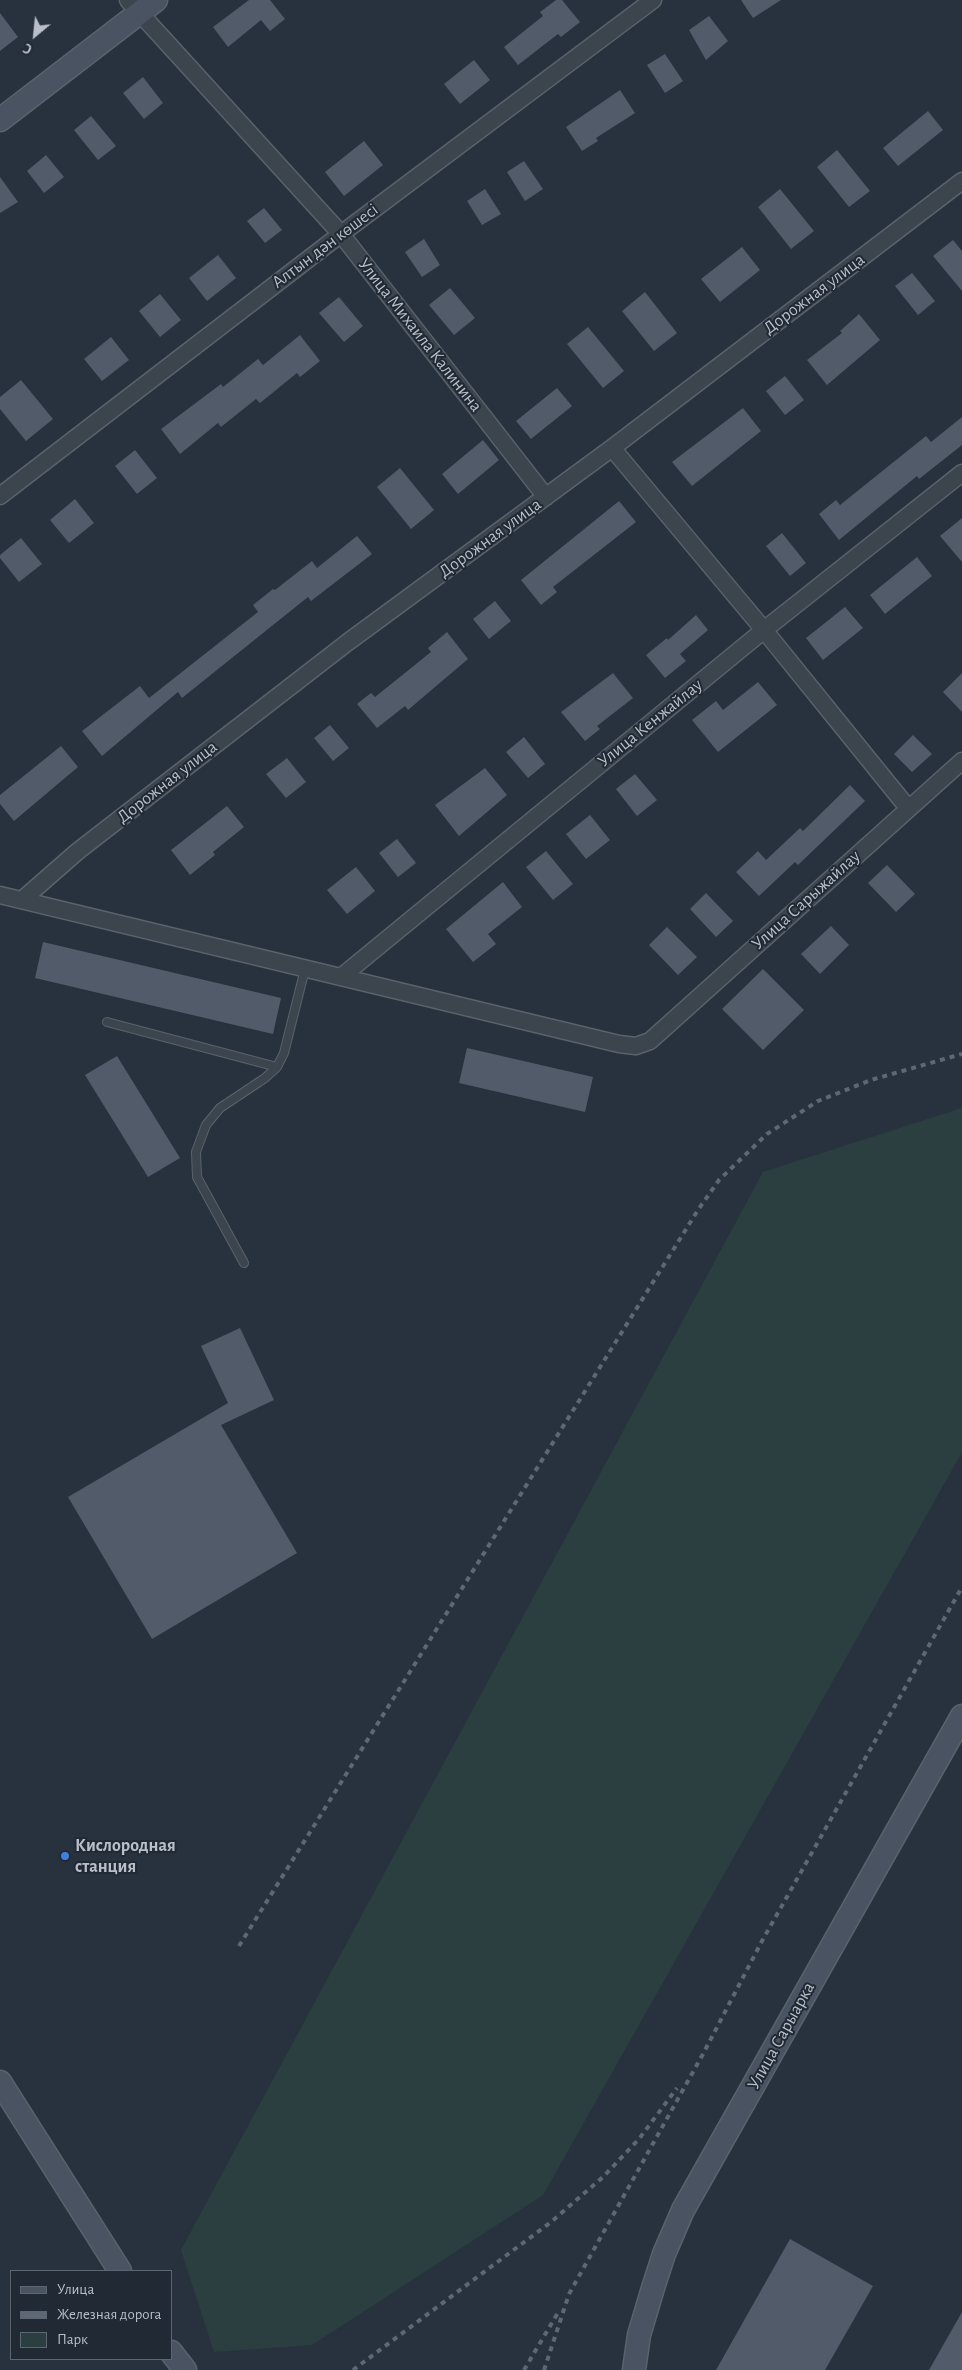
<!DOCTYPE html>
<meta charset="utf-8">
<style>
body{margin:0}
#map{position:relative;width:962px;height:2370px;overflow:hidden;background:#28323e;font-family:"Alegreya Sans",sans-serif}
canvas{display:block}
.legend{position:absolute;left:10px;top:2270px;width:162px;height:90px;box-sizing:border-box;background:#212934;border:1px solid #5d6570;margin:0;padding:6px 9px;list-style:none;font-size:15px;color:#b8bfc9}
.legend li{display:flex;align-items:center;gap:10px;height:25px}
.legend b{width:25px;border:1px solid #5d6570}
.north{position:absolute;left:10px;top:10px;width:50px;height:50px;-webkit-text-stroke:4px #212934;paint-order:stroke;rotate:208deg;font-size:14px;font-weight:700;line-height:20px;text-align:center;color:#b8bfc9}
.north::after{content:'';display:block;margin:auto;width:18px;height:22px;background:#b8bfc9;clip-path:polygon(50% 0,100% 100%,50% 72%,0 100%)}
</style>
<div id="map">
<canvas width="962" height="2370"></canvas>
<ul class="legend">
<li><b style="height:6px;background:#4a5361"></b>Улица</li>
<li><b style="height:6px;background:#5e6875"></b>Железная дорога</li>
<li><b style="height:14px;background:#2b3f40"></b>Парк</li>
</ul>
<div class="north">С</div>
</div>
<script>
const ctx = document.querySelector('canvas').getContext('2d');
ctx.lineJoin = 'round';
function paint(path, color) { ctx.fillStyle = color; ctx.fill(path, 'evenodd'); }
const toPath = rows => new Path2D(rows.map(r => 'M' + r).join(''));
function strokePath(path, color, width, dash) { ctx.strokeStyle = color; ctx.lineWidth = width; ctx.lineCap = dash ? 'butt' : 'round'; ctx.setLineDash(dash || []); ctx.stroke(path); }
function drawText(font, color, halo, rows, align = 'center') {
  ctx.font = font + ' "Alegreya Sans",sans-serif'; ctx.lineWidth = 4; ctx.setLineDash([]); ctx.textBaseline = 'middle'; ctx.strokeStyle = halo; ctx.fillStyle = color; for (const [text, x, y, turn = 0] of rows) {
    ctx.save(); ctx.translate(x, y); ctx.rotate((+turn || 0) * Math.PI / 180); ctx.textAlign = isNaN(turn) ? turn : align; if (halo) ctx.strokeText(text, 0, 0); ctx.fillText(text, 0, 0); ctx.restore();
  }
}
paint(toPath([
 [962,1108,962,1452,543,2195,312,2345,214,2352,181,2250,763,1172]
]), '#2b3f40');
paint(toPath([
 [249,0,270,0,285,19,270,31,261,20,228,47,213,27],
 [556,0,562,0,580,22,561,37,558,34,518,65,504,47,543,16,540,12],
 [741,0,781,0,753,18],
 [0,13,18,37,0,51],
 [709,16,728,41,706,60,689,30],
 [665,54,683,81,665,93,647,65],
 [474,60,490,80,460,104,444,84],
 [143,77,163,103,144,119,123,93],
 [620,90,635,113,596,138,598,141,582,151,566,127],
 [928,111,943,130,898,166,883,148],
 [91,116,116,146,98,160,74,130],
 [364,141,383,165,344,196,325,172],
 [837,150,870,191,849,207,817,167],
 [46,155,64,177,44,193,27,171],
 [524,161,543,189,525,201,507,172],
 [0,177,18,202,0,213],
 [485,189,501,214,482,225,467,201],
 [780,189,814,231,791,249,758,207],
 [264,208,282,230,265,243,247,221],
 [424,239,440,265,422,277,405,252],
 [953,240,962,251,962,291,933,256],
 [742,247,760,270,720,302,701,279],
 [218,255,236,278,207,301,189,278],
 [912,273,935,301,918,315,895,286],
 [450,288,475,318,454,335,429,305],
 [645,292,677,333,654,351,622,311],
 [160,294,181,320,160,337,139,311],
 [339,297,363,326,344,342,319,313],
 [859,314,880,340,827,385,807,360,842,333,840,331],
 [588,327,624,371,603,388,567,344],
 [300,335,320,361,300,377,297,373,260,403,256,399,221,427,218,423,180,454,161,429,221,384,223,387,258,359,263,365],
 [111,337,129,360,102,381,84,359],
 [785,376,804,400,785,415,766,391],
 [21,380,53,419,26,441,0,409,0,397],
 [557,388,572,406,531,439,516,421],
 [743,408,761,431,692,486,672,462],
 [962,417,962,445,919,479,917,476,839,540,819,514,836,500,840,505,926,436,931,442],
 [483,440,499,460,458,494,442,474],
 [135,450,157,478,137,494,115,466],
 [400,468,434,510,411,529,377,487],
 [75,499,94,523,69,543,50,520],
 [619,501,636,522,553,587,557,592,541,605,521,580],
 [962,518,962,562,940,536],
 [782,533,806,563,790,576,766,546],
 [357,536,372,554,311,601,308,597,182,698,178,692,102,756,82,731,140,686,149,698,258,612,253,605,273,589,275,590,312,561,317,568],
 [21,538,42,564,19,582,0,558,0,555],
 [917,557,932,576,885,614,870,595],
 [495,601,511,621,489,639,473,619],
 [845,607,863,628,823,660,806,638],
 [696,615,708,630,680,654,686,661,665,678,646,655,667,638,668,640],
 [447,632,468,659,408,710,405,706,377,728,357,704,371,693,375,697,431,652,428,648],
 [613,673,633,698,597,726,600,729,585,741,561,712],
 [962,673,962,712,943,692],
 [758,682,777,705,718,752,692,720,716,701,723,710],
 [330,725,349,748,333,761,314,738],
 [913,735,932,754,912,772,894,754],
 [524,737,545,764,528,778,506,752],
 [61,746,78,767,14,821,0,804,0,795],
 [287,758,306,782,286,798,266,774],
 [485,768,507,795,459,836,435,805],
 [635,774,657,800,637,816,616,789],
 [850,785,865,801,798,865,795,862,759,896,736,872,758,851,766,860,800,828,803,831],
 [227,806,244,827,213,852,215,855,190,875,171,850],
 [590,815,610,840,586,859,566,834],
 [397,839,416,863,398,877,379,853],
 [546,851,573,884,553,900,526,867],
 [887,865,915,894,896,912,868,883],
 [356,867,375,891,347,914,327,890],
 [503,882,522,907,488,934,496,944,473,962,446,929],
 [706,893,733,921,716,937,690,909],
 [831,926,849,945,820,974,801,954],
 [667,927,697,957,678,975,649,945],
 [43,942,281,998,273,1034,35,978],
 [763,969,804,1010,763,1050,722,1009],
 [467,1048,593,1077,585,1112,459,1083],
 [117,1056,180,1158,148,1177,85,1075],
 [240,1328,274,1400,221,1425,297,1553,152,1639,68,1497,228,1403,201,1346],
 [790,2239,873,2286,825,2370,716,2370],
 [962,2312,962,2370,929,2370]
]), '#515b69');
const lane = toPath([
 [107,1022,277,1067],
 [244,1263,197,1177,196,1152,206,1125,220,1108,265,1078,277,1067,284,1053,305,969]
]);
const street = toPath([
 [128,0,341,234,546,497],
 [612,448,764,630,908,808],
 [0,496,341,234,653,0],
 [0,895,619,1044,636,1046,650,1041,962,761],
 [22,900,78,851,348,642,612,448,962,181],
 [341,977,764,630,962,473]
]);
const secondary = toPath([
 [0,120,156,0],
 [0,2082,120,2271],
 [171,2352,185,2370],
 [634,2370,639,2335,653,2288,664,2254,683,2210,962,1716]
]);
strokePath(lane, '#5a626c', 10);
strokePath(street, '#5a626c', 19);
strokePath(secondary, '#5a626c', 25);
strokePath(lane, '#3c444e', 8);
strokePath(street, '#3c444e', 16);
strokePath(secondary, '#4a5361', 22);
strokePath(toPath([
 [239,1946,698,1210,719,1180,767,1134,818,1101,871,1080,962,1054],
 [353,2370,551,2222,603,2177,639,2139,677,2088],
 [524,2370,559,2311],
 [544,2370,569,2294,703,2054,762,1941,962,1587]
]), '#5e6875', 4, [5, 5]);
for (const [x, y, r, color] of [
 [65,1856,5,"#3f7fe0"]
]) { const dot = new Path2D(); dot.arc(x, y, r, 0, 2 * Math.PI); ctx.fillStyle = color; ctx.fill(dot); strokePath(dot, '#212934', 2); }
drawText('18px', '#b8bfc9', '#212934', [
 ["Алтын дән көшесі",325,246,-37],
 ["Дорожная улица",814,294,-37],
 ["Улица Михаила Калинина",420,335,52],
 ["Дорожная улица",490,538,-36],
 ["Улица Кенжайлау",650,723,-39],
 ["Дорожная улица",167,782,-38],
 ["Улица Сарыжайлау",806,900,-42],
 ["Улица Сарыарка",781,2036,-61]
]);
drawText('bold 18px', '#b8bfc9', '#212934', [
 ["Кислородная",75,1846],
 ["станция",75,1867]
], 'left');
</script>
